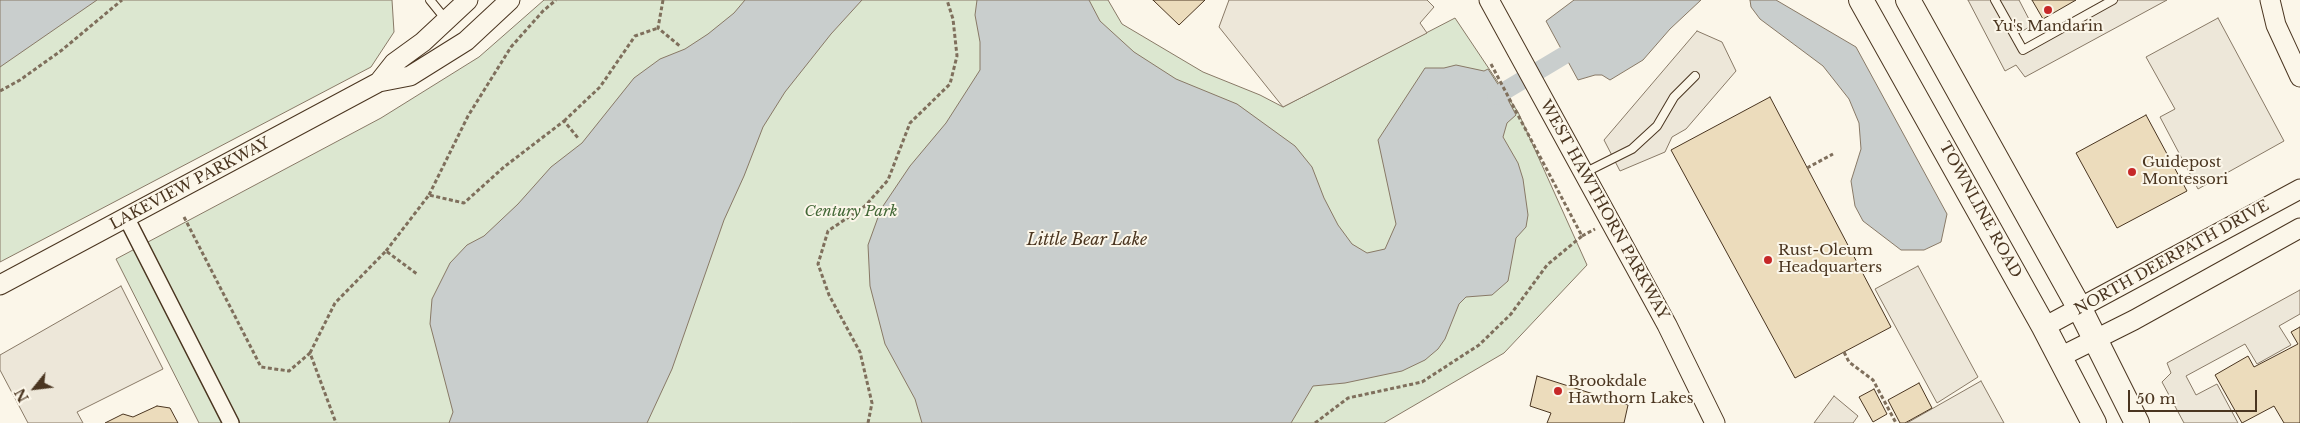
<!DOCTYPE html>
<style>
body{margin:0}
#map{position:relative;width:2300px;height:423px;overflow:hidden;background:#fbf6e9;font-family:"Libre Baskerville",serif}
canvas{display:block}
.north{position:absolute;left:10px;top:363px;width:50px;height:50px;-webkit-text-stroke:4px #fbf6e9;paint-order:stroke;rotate:241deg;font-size:14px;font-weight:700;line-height:20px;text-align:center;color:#4a3520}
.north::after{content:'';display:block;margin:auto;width:18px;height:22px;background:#4a3520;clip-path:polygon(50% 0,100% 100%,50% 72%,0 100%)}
.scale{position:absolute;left:2128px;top:390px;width:129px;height:22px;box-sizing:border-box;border:2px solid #4a3520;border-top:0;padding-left:6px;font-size:15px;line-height:18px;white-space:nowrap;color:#4a3520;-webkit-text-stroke:4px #fbf6e9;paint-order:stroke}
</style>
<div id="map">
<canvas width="2300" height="423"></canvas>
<div class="north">N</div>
<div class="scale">50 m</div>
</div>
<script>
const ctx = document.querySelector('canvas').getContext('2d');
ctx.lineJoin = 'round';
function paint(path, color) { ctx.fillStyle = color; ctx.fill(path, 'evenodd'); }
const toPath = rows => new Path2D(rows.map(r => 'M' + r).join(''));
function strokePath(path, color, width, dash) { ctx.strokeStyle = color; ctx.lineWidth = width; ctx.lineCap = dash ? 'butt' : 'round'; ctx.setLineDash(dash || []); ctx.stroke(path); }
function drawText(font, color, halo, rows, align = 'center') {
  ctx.font = font + ' "Libre Baskerville",serif'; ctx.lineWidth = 4; ctx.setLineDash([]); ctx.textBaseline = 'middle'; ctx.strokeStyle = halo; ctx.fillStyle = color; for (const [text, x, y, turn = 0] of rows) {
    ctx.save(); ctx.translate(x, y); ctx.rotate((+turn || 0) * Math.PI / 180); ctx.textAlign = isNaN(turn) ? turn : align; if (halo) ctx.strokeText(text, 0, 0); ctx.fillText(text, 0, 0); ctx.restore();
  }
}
const green = toPath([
 [0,0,392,0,394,32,371,67,0,262,0,0],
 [544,0,1108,0,1122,24,1203,72,1260,95,1283,107,1455,18,1518,112,1587,265,1504,353,1384,423,199,423,116,259,381,118,479,57,544,0]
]);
paint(green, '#dce7d0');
strokePath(green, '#887966', 1);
const parking = toPath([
 [1229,0,1427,0,1434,7,1420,23,1427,33,1283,107,1219,27,1229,0],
 [1968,0,2019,0,2032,25,2015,36,2023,50,2113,0,2167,0,2025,77,2016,65,2005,71,1968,0],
 [2218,18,2284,141,2198,189,2160,117,2175,109,2146,57,2218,18],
 [1697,31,1722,42,1736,71,1686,129,1672,137,1665,152,1620,171,1604,140,1697,31],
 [1918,266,1978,377,1937,403,1875,289,1918,266],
 [121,286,163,369,77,412,83,423,28,423,0,370,0,355,121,286],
 [2300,290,2300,314,2279,326,2291,345,2257,364,2245,344,2186,376,2196,395,2217,384,2238,423,2184,423,2162,382,2171,373,2167,363,2300,290],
 [1981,381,2004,423,1907,423,1981,381],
 [1834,396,1858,416,1853,423,1814,423,1834,396]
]);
paint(parking, '#ede7d9');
strokePath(parking, '#887966', 1);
const water = toPath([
 [0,0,97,0,0,67,0,0],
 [745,0,862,0,831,34,785,92,763,127,744,176,724,220,672,369,647,423,449,423,453,412,430,324,432,299,450,263,467,245,484,236,518,204,551,167,582,143,634,78,660,59,685,49,708,34,734,13,745,0],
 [977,0,1089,0,1100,21,1134,52,1176,79,1237,104,1295,146,1312,167,1324,198,1338,225,1352,244,1367,253,1385,249,1396,224,1378,140,1425,68,1444,68,1456,65,1484,71,1488,69,1501,89,1494,93,1498,99,1506,96,1516,115,1507,123,1503,137,1518,163,1523,179,1528,215,1526,227,1516,238,1508,281,1492,295,1466,297,1459,304,1445,339,1438,349,1425,360,1402,371,1345,383,1313,386,1291,423,922,423,915,399,885,344,870,286,868,245,881,209,910,166,946,123,980,70,980,42,975,15,977,0],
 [1574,0,1701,0,1670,29,1643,60,1610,80,1602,75,1595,75,1578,80,1546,21,1574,0],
 [1750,0,1776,0,1856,47,1947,214,1941,242,1924,250,1901,250,1863,221,1855,206,1851,181,1861,149,1859,123,1849,99,1823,66,1760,19,1751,7,1750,0]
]);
paint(water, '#c9cecd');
strokePath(water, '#887966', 1);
strokePath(toPath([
 [1496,96,1563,56]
]), '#c9cecd', 18);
const building = toPath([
 [1153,0,1205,0,1179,25,1153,0],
 [2032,0,2076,0,2043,19,2032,0],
 [1770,97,1891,327,1795,378,1671,150,1770,97],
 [2146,115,2187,191,2117,228,2076,153,2146,115],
 [2300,327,2300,423,2284,423,2274,406,2242,423,2215,375,2248,356,2254,367,2298,344,2291,332,2300,327],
 [1537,376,1628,405,1624,423,1547,423,1551,413,1530,406,1537,376],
 [1919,383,1932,408,1905,423,1900,423,1888,400,1919,383],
 [1874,389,1887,414,1873,422,1859,397,1874,389],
 [157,406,170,408,178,423,105,423,123,414,133,417,157,406]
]);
paint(building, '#ecdcbc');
strokePath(building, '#4a3520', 1);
const service = toPath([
 [430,0,447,21],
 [1995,0,2023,50,2113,0],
 [1584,173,1632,149,1657,126,1674,97,1695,76]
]);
const minor = toPath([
 [127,219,231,423]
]);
const tertiary = toPath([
 [1489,0,1667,325,1715,423],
 [2270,0,2276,25,2300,77],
 [379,82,394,63,423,42,468,0],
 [0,285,379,82,410,76,466,41,510,0],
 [2044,327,2300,189],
 [2060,357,2134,320,2300,228]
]);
const primary = toPath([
 [1861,0,2044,327,2094,423],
 [1908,0,2080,309,2137,423]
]);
strokePath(service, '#4a3520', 10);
strokePath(minor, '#4a3520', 18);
strokePath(tertiary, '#4a3520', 21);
strokePath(primary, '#4a3520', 26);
strokePath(toPath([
 [663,0,658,28,681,47],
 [0,91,20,80,62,50,122,0],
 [564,121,600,87,635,36,658,28],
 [1807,168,1833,154],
 [429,195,468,116,511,47,543,11,556,0],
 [184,217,261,367,289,371,310,353,336,423],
 [1582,236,1595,229],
 [386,251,429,195,464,203,504,167,564,121,578,138],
 [1844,352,1849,362,1873,380,1896,423],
 [310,353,335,303,386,251,417,274],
 [868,423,872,403,860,352,829,295,818,264,828,231,865,206,888,180,910,123,950,84,957,56,953,19,947,0],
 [1315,423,1348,398,1422,382,1479,345,1511,314,1547,265,1582,236,1491,64]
]), '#7f6f5c', 3, [4, 2.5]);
strokePath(service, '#fbf6e9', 8);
strokePath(minor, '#fbf6e9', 15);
strokePath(tertiary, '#fbf6e9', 19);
strokePath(primary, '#fbf6e9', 24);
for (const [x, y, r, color] of [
 [2048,10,5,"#c62828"],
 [2132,172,5,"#c62828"],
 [1768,260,5,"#c62828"],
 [1558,391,5,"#c62828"]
]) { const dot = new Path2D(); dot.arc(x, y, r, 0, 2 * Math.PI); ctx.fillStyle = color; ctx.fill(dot); strokePath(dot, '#fbf6e9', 2); }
drawText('15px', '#4a3520', '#fbf6e9', [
 ["Yu's Mandarin",2048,27,"center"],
 ["Guidepost",2142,163],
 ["Montessori",2142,180],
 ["Rust-Oleum",1778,251],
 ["Headquarters",1778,268],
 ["Brookdale",1568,382],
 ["Hawthorn Lakes",1568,399]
], 'left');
drawText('15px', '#4a3520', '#fbf6e9', [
 ["LAKEVIEW PARKWAY",190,184,-28],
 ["WEST HAWTHORN PARKWAY",1604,210,61],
 ["TOWNLINE ROAD",1980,210,61],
 ["NORTH DEERPATH DRIVE",2172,258,-29]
]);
drawText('italic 15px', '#436837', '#fbf6e9', [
 ["Century Park",851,212]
]);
drawText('italic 16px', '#4a3520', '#fbf6e9', [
 ["Little Bear Lake",1087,240]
]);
</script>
